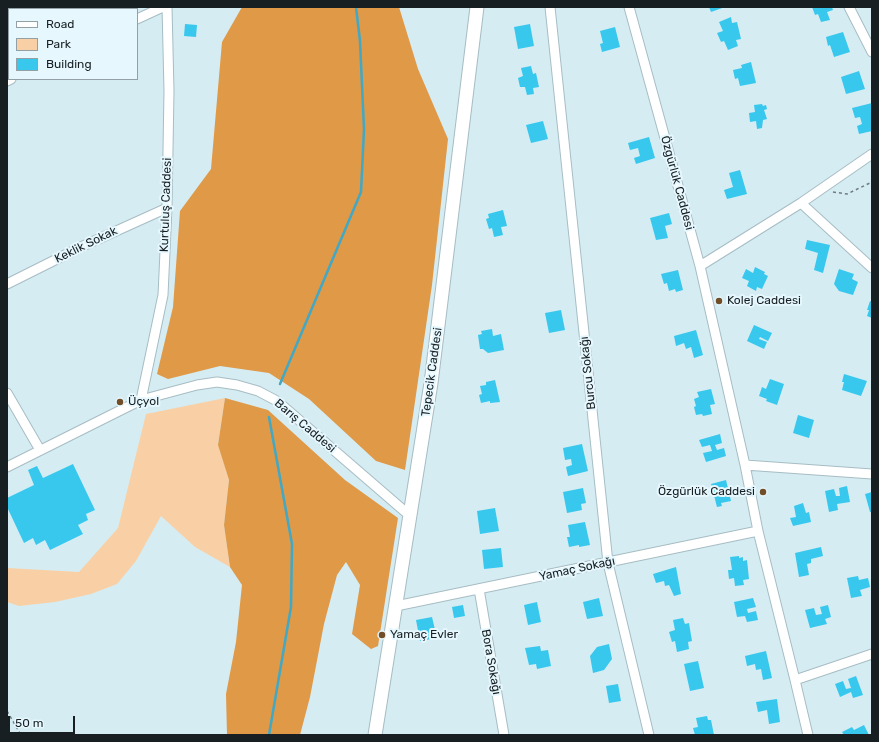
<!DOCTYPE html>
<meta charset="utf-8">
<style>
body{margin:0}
#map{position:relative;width:879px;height:742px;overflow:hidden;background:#d5ecf3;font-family:Rubik,sans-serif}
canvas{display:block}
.frame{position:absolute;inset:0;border:8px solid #171f22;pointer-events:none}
.legend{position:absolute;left:8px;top:8px;width:130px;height:72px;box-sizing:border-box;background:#e6f8fe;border:1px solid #93a1a6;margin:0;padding:5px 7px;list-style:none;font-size:12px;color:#171f22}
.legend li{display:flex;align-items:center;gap:8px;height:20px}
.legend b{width:20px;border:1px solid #93a1a6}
.scale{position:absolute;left:8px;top:716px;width:67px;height:18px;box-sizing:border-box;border:2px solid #171f22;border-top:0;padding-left:5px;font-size:12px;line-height:14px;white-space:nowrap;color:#171f22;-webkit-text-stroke:3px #e6f8fe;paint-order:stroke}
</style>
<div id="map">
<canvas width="879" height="742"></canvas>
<div class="frame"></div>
<ul class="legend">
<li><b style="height:5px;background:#fff"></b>Road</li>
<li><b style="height:11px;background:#f9d0a5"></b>Park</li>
<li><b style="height:11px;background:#38c8ee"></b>Building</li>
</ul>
<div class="scale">50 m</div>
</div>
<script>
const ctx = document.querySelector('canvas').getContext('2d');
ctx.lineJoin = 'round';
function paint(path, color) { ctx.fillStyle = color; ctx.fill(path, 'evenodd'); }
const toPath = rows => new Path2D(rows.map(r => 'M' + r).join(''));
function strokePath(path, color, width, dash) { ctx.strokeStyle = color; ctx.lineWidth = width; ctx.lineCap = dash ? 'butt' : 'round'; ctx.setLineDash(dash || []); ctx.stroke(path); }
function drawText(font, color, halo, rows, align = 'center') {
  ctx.font = font + ' Rubik,sans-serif'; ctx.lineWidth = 4; ctx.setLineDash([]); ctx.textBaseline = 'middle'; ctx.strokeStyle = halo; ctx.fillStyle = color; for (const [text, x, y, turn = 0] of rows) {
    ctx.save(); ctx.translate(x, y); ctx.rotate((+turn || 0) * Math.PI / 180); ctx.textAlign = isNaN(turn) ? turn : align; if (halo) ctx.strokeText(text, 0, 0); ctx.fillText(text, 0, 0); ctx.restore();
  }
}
paint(toPath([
 [225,398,218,444,229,480,224,525,230,567,195,547,161,516,136,561,117,584,91,594,55,602,19,606,7,602,7,568,79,572,118,528,146,414]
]), '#f9d0a5');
paint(toPath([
 [242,7,399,7,418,69,448,139,432,285,405,470,376,461,309,399,269,373,220,366,168,379,157,374,173,307,180,211,211,169,222,42],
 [225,398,268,410,345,480,398,518,378,646,371,649,352,634,360,585,346,562,337,575,324,624,310,697,300,735,227,735,226,694,236,642,242,585,230,567,224,525,229,480,218,445]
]), '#df9947');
strokePath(toPath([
 [280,384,361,192,364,129,360,41,356,7],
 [269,417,292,544,291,607,269,735]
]), '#41a8c5', 2.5);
paint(toPath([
 [709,7,725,7,711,12],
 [812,7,832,7,833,10,827,12,830,20,821,22,818,14,815,15],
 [731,17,732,23,737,22,741,39,736,40,738,46,728,50,724,41,721,42,717,33,723,31,719,22],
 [185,24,197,25,196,37,184,36],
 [530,24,534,46,518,49,514,27],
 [615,27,620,47,602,52,600,44,603,43,600,31],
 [843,32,850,52,834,57,830,45,828,46,826,37],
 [751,62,756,83,740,86,738,78,735,79,733,70,742,68,741,65],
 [531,66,533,74,536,73,539,87,533,88,534,94,527,95,525,87,520,87,518,78,523,76,521,68],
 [859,71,865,89,846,94,841,77],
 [872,103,872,131,859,134,857,126,862,124,860,117,855,118,852,108],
 [762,104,763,106,766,105,767,109,764,110,767,119,763,120,762,128,757,129,756,121,750,122,749,113,755,112,754,105],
 [543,121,548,139,531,143,526,125],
 [649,137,655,158,636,164,634,158,640,156,638,148,630,150,628,143],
 [740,170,747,194,727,199,724,190,733,187,729,173],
 [503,210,507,226,501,227,503,235,494,237,492,228,489,229,486,219,489,218,488,214],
 [669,213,672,224,665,226,668,238,656,240,650,218],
 [807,240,830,245,823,273,814,270,818,253,805,249],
 [755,267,765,272,764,274,768,276,762,289,757,287,756,291,747,286,749,281,742,278,746,269,753,273],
 [839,269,854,274,852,279,858,282,853,295,839,291,834,284],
 [678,270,683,290,676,292,675,289,669,291,667,283,664,284,661,274],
 [870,301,872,302,872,318,867,316,869,310,867,310],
 [561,310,565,330,549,333,545,313],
 [754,325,772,333,768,341,760,337,759,339,767,342,764,349,747,341],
 [492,329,493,336,501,334,504,350,488,353,483,349,480,349,478,335,482,334,481,331],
 [696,330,703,355,694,358,691,347,686,349,684,343,676,346,674,336],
 [844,374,867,381,861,396,842,390,844,382,842,382],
 [770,379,784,384,777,405,766,401,767,399,759,396,762,387,766,389],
 [495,380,500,402,490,403,490,401,481,403,479,395,482,394,480,386,486,385,486,382],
 [711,389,715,404,710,405,712,414,703,416,702,414,696,415,694,407,696,406,694,399,699,397,697,392],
 [798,415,814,420,809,438,793,433],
 [720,434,722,443,715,445,717,450,724,448,726,456,706,462,703,453,712,451,710,445,702,447,699,440],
 [582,444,588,471,568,476,566,467,572,465,571,459,565,460,563,448],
 [73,464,95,510,86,514,88,520,78,525,83,534,50,550,45,540,36,545,33,538,24,543,7,507,7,498,34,485,28,470,37,466,43,478],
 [726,480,731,501,721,503,722,506,717,507,711,484],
 [847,486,850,502,837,504,838,510,829,512,825,491,834,489,836,496,840,496,839,488],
 [583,488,586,503,581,504,582,510,567,513,563,492],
 [872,492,872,512,870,512,865,494],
 [803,503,806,513,809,512,811,522,793,526,790,518,796,517,794,506],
 [495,508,499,531,480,534,477,511],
 [585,522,590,545,579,547,579,545,569,547,567,537,570,537,568,525],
 [821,547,823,556,811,559,811,563,807,564,809,575,799,577,795,553],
 [501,548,503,567,484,569,482,550],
 [739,556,739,558,743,557,743,561,747,560,749,579,743,580,744,585,735,586,734,578,729,579,728,570,732,570,730,557],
 [676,567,681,594,674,596,669,585,665,586,664,581,656,583,653,574],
 [858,576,859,580,868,578,870,587,860,590,862,596,851,598,847,578],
 [599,598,603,616,587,619,583,602],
 [753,598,756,607,747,609,748,613,756,611,758,620,747,622,745,616,737,617,734,602],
 [537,602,541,622,528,625,524,605],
 [463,605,465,616,454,618,452,607],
 [828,605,831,617,825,619,827,624,810,628,805,610,814,608,816,615,822,614,820,607],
 [432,617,437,638,420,641,416,620],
 [683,618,685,624,689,623,692,641,688,642,689,649,677,652,675,641,672,642,669,632,675,630,673,620],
 [609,644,612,659,604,670,593,673,590,656,597,647],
 [540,646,541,651,548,650,551,666,537,669,536,664,529,665,525,648],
 [766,651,772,678,763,680,761,669,756,670,755,664,747,666,745,656],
 [698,661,704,688,690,691,684,664],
 [856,676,863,695,853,698,851,692,840,697,835,684,843,681,846,689,851,688,848,679],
 [618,684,621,701,609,703,606,686],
 [777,699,780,722,769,724,767,710,758,712,756,702],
 [707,716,708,720,711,720,714,735,695,735,693,728,698,727,696,718],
 [864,725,869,735,844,735,842,732,852,727,854,730]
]), '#38c8ee');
const street = toPath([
 [550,7,608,563,649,735],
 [629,7,700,266,745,465,758,531,795,680,808,735],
 [849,7,872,52],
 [137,19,163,7],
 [7,81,11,79],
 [801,203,872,268],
 [700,266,801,203,872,154],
 [7,284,83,246,167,208],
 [7,393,40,450],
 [141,400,163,295,167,208,169,91,167,7],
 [745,465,872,474],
 [7,467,141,400,197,385,217,382,237,385,258,391,277,401,409,515],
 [479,589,504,735],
 [396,606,758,531],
 [795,680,872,654]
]);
const secondary = toPath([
 [375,735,431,383,477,7]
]);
strokePath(street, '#a7bdc4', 11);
strokePath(secondary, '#a7bdc4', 15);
strokePath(toPath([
 [833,192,847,194,872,182],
 [7,711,21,735]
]), '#6d7c81', 1.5, [3, 3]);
strokePath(street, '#fff', 9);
strokePath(secondary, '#fff', 13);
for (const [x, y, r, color] of [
 [719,301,4,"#714e27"],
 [120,402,4,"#714e27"],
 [763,492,4,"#714e27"],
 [382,635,4,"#714e27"]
]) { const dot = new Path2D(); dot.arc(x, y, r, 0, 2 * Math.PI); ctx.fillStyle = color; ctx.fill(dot); strokePath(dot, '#e6f8fe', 1.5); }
drawText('12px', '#171f22', '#e6f8fe', [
 ["Özgürlük Caddesi",677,183,75],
 ["Kurtuluş Caddesi",166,205,-88],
 ["Keklik Sokak",86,245,-26],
 ["Tepecik Caddesi",432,372,-82],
 ["Burcu Sokağı",588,373,-96],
 ["Barış Caddesi",305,426,40],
 ["Yamaç Sokağı",577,569,-12],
 ["Bora Sokağı",491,662,80]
]);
drawText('12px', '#171f22', '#e6f8fe', [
 ["Kolej Caddesi",727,301],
 ["Üçyol",128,402],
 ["Özgürlük Caddesi",755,492,"right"],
 ["Yamaç Evler",390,635]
], 'left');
</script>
